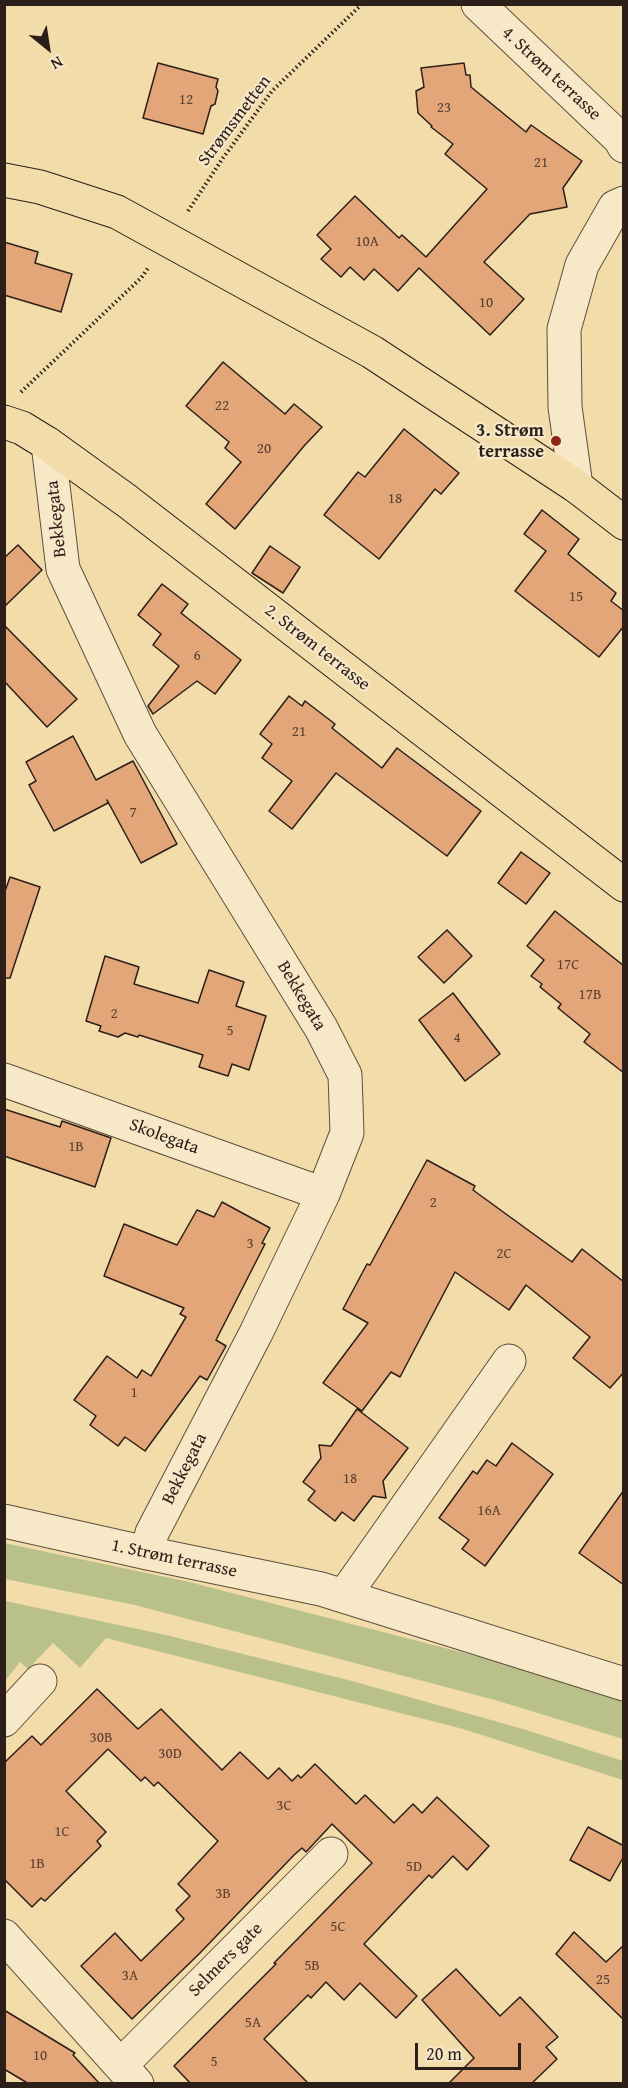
<!DOCTYPE html>
<meta charset="utf-8">
<style>
body{margin:0}
#map{position:relative;width:628px;height:2088px;overflow:hidden;background:#f2dca9;font-family:"Gentium Book Plus",serif}
canvas{display:block}
.frame{position:absolute;inset:0;border:6px solid #2c1e19;pointer-events:none}
.north{position:absolute;left:18px;top:18px;width:60px;height:60px;-webkit-text-stroke:4px #f7e8c7;paint-order:stroke;rotate:150deg;font-size:16px;font-weight:700;line-height:24px;text-align:center;color:#2c1e19}
.north::after{content:'';display:block;margin:auto;width:21px;height:27px;background:#2c1e19;clip-path:polygon(50% 0,100% 100%,50% 72%,0 100%)}
.scale{position:absolute;left:415px;top:2043px;width:106px;height:27px;box-sizing:border-box;border:3px solid #2c1e19;border-top:0;padding-left:8px;font-size:18px;line-height:21px;white-space:nowrap;color:#2c1e19;-webkit-text-stroke:4px #f7e8c7;paint-order:stroke}
</style>
<div id="map">
<canvas width="628" height="2088"></canvas>
<div class="frame"></div>
<div class="north">N</div>
<div class="scale">20 m</div>
</div>
<script>
const ctx = document.querySelector('canvas').getContext('2d');
ctx.lineJoin = 'round';
function paint(path, color) { ctx.fillStyle = color; ctx.fill(path, 'evenodd'); }
const toPath = rows => new Path2D(rows.map(r => 'M' + r).join(''));
function strokePath(path, color, width, dash) { ctx.strokeStyle = color; ctx.lineWidth = width; ctx.lineCap = dash ? 'butt' : 'round'; ctx.setLineDash(dash || []); ctx.stroke(path); }
function drawText(font, color, halo, rows, align = 'center') {
  ctx.font = font + ' "Gentium Book Plus",serif'; ctx.lineWidth = 4.5; ctx.setLineDash([]); ctx.textBaseline = 'middle'; ctx.strokeStyle = halo; ctx.fillStyle = color; for (const [text, x, y, turn = 0] of rows) {
    ctx.save(); ctx.translate(x, y); ctx.rotate((+turn || 0) * Math.PI / 180); ctx.textAlign = isNaN(turn) ? turn : align; if (halo) ctx.strokeText(text, 0, 0); ctx.fillText(text, 0, 0); ctx.restore();
  }
}
paint(toPath([
 [4,1543,189,1582,623,1694,623,1739,495,1700,135,1605,5,1579],
 [5,1601,166,1635,352,1681,523,1729,623,1761,623,1780,463,1729,106,1638,80,1668,53,1643,28,1669,20,1662,5,1681]
]), '#b9c089');
const building = toPath([
 [158,63,218,79,216,87,218,91,215,104,211,106,203,134,143,118,158,63],
 [464,63,466,75,470,75,471,87,526,132,531,125,582,161,563,188,567,207,530,214,484,262,524,299,490,335,419,268,398,291,374,269,364,280,350,267,341,277,321,259,331,249,317,235,355,196,399,238,402,235,426,257,487,189,445,154,453,144,431,127,432,126,418,113,416,91,424,87,421,68,464,63],
 [4,242,38,252,35,263,72,274,61,312,4,295,4,242],
 [223,362,285,414,294,404,322,427,304,446,235,529,206,504,241,462,225,448,229,442,186,406,223,362],
 [404,429,459,473,441,494,435,489,379,559,324,515,358,472,365,477,404,429],
 [542,510,579,539,568,554,616,593,611,601,624,611,624,626,599,657,515,591,546,551,524,534,542,510],
 [18,545,42,570,4,607,4,558,18,545],
 [270,546,300,567,283,593,252,573,270,546],
 [162,584,188,604,181,613,241,660,215,694,197,681,153,714,148,706,179,666,153,645,161,634,138,615,162,584],
 [4,625,77,699,47,727,4,681,4,625],
 [289,696,302,706,305,701,335,724,332,728,382,768,397,748,481,811,447,856,336,773,292,829,269,811,292,781,262,758,272,744,260,734,289,696],
 [73,736,96,780,133,761,177,844,141,863,107,800,108,803,54,831,29,785,36,781,26,762,73,736],
 [521,852,550,873,526,904,498,883,521,852],
 [10,877,40,887,10,978,4,978,4,894,10,877],
 [555,911,624,966,624,1073,584,1042,590,1034,558,1008,561,1004,540,987,542,984,531,976,544,960,527,946,555,911],
 [447,930,472,956,444,983,418,957,447,930],
 [105,956,139,967,134,984,198,1003,209,970,244,982,236,1006,266,1016,249,1070,232,1064,228,1076,199,1067,203,1055,139,1035,138,1037,125,1033,118,1037,99,1031,101,1026,86,1021,105,956],
 [453,993,500,1054,465,1081,419,1020,453,993],
 [4,1109,60,1127,62,1121,111,1138,95,1187,4,1156,4,1109],
 [427,1160,475,1186,473,1190,572,1262,582,1249,624,1282,624,1372,610,1388,573,1358,590,1337,526,1285,509,1310,455,1272,400,1377,391,1372,362,1411,323,1383,368,1323,343,1309,367,1264,370,1265,427,1160],
 [222,1202,270,1228,262,1243,265,1244,216,1340,226,1346,207,1380,200,1376,145,1451,125,1437,118,1446,90,1425,96,1416,74,1400,107,1356,137,1378,142,1370,151,1376,186,1317,180,1314,184,1308,104,1276,124,1224,177,1245,197,1210,214,1217,222,1202],
 [357,1409,408,1448,383,1481,386,1498,373,1496,354,1521,342,1512,335,1521,308,1500,315,1491,303,1482,321,1458,319,1445,331,1446,357,1409],
 [512,1443,553,1474,485,1566,462,1549,469,1540,439,1518,473,1471,477,1474,487,1460,496,1466,512,1443],
 [624,1490,624,1585,579,1553,624,1490],
 [97,1689,138,1729,161,1709,222,1770,240,1752,268,1779,279,1768,292,1781,298,1775,301,1778,315,1764,356,1804,365,1795,394,1823,413,1804,422,1813,437,1797,489,1846,467,1870,453,1856,432,1878,429,1875,364,1944,417,1996,396,2018,360,1983,344,2000,326,1982,311,1998,308,1995,264,2039,309,2084,191,2084,174,2066,276,1964,274,1963,372,1863,332,1824,306,1852,302,1848,294,1855,199,1954,132,2019,81,1966,115,1933,141,1961,184,1919,176,1910,190,1896,178,1884,218,1841,158,1782,154,1786,145,1777,141,1781,108,1749,66,1791,106,1832,97,1841,101,1846,45,1901,41,1898,32,1907,4,1879,4,1763,32,1736,41,1745,97,1689],
 [588,1827,624,1846,624,1856,610,1881,570,1860,588,1827],
 [574,1932,606,1962,624,1945,624,2020,556,1954,574,1932],
 [456,1969,500,2016,520,1997,558,2037,546,2047,557,2059,531,2084,448,2084,474,2058,422,2000,456,1969],
 [4,2010,75,2053,73,2055,100,2084,29,2084,4,2069,4,2010]
]);
paint(building, '#e3a678');
strokePath(building, '#2c1e19', 1.5);
const minor = toPath([
 [478,4,620,139,624,146],
 [48,444,63,569,140,734,321,1028,345,1075,347,1133,323,1194,256,1333,152,1533,147,1553],
 [576,486,565,407,564,329,582,265,615,207,624,203],
 [4,1080,323,1194],
 [4,1521,147,1553,321,1589,624,1684],
 [344,1596,509,1361],
 [4,1720,40,1681],
 [4,1936,137,2084],
 [121,2065,331,1854]
]);
const major = toPath([
 [4,180,40,187,117,212,372,352,576,486,624,523],
 [4,422,22,428,48,444,127,501,624,885]
]);
strokePath(minor, '#5e4e3d', 35);
strokePath(major, '#2c1e19', 35);
strokePath(toPath([
 [188,211,223,158,272,91,362,4],
 [21,392,141,278,149,267]
]), '#2c1e19', 4, [1.5, 3]);
strokePath(minor, '#f7e8c7', 33);
strokePath(major, '#f2dca9', 33);
for (const [x, y, r, color] of [
 [556,441,6,"#8f2418"]
]) { const dot = new Path2D(); dot.arc(x, y, r, 0, 2 * Math.PI); ctx.fillStyle = color; ctx.fill(dot); strokePath(dot, '#f7e8c7', 2); }
drawText('15px', '#5a4031', null, [
 ["12",186,100],
 ["23",444,108],
 ["21",541,163],
 ["10A",367,242],
 ["10",486,303],
 ["22",222,406],
 ["20",264,449],
 ["18",395,499],
 ["15",576,597],
 ["6",197,656],
 ["21",299,732],
 ["7",133,813],
 ["17C",568,965],
 ["17B",590,995],
 ["2",114,1014],
 ["5",230,1031],
 ["4",457,1038],
 ["1B",76,1147],
 ["2",433,1203],
 ["3",250,1244],
 ["2C",504,1254],
 ["1",134,1393],
 ["18",350,1479],
 ["16A",489,1511],
 ["30B",101,1738],
 ["30D",170,1754],
 ["3C",284,1806],
 ["1C",62,1832],
 ["1B",37,1864],
 ["5D",414,1867],
 ["3B",223,1894],
 ["5C",338,1927],
 ["5B",312,1966],
 ["3A",130,1976],
 ["25",603,1980],
 ["5A",253,2023],
 ["10",40,2056],
 ["5",214,2062]
]);
drawText('18px', '#2c1e19', '#f7e8c7', [
 ["4. Strøm terrasse",551,74,43],
 ["Strømsmetten",235,121,-53],
 ["Bekkegata",57,519,-96],
 ["2. Strøm terrasse",317,648,38],
 ["Bekkegata",301,996,59],
 ["Skolegata",164,1137,20],
 ["Bekkegata",185,1469,-63],
 ["1. Strøm terrasse",174,1559,12],
 ["Selmers gate",226,1960,-45]
]);
drawText('bold 18px', '#2c1e19', '#f7e8c7', [
 ["3. Strøm",544,431],
 ["terrasse",544,452]
], 'right');
</script>
